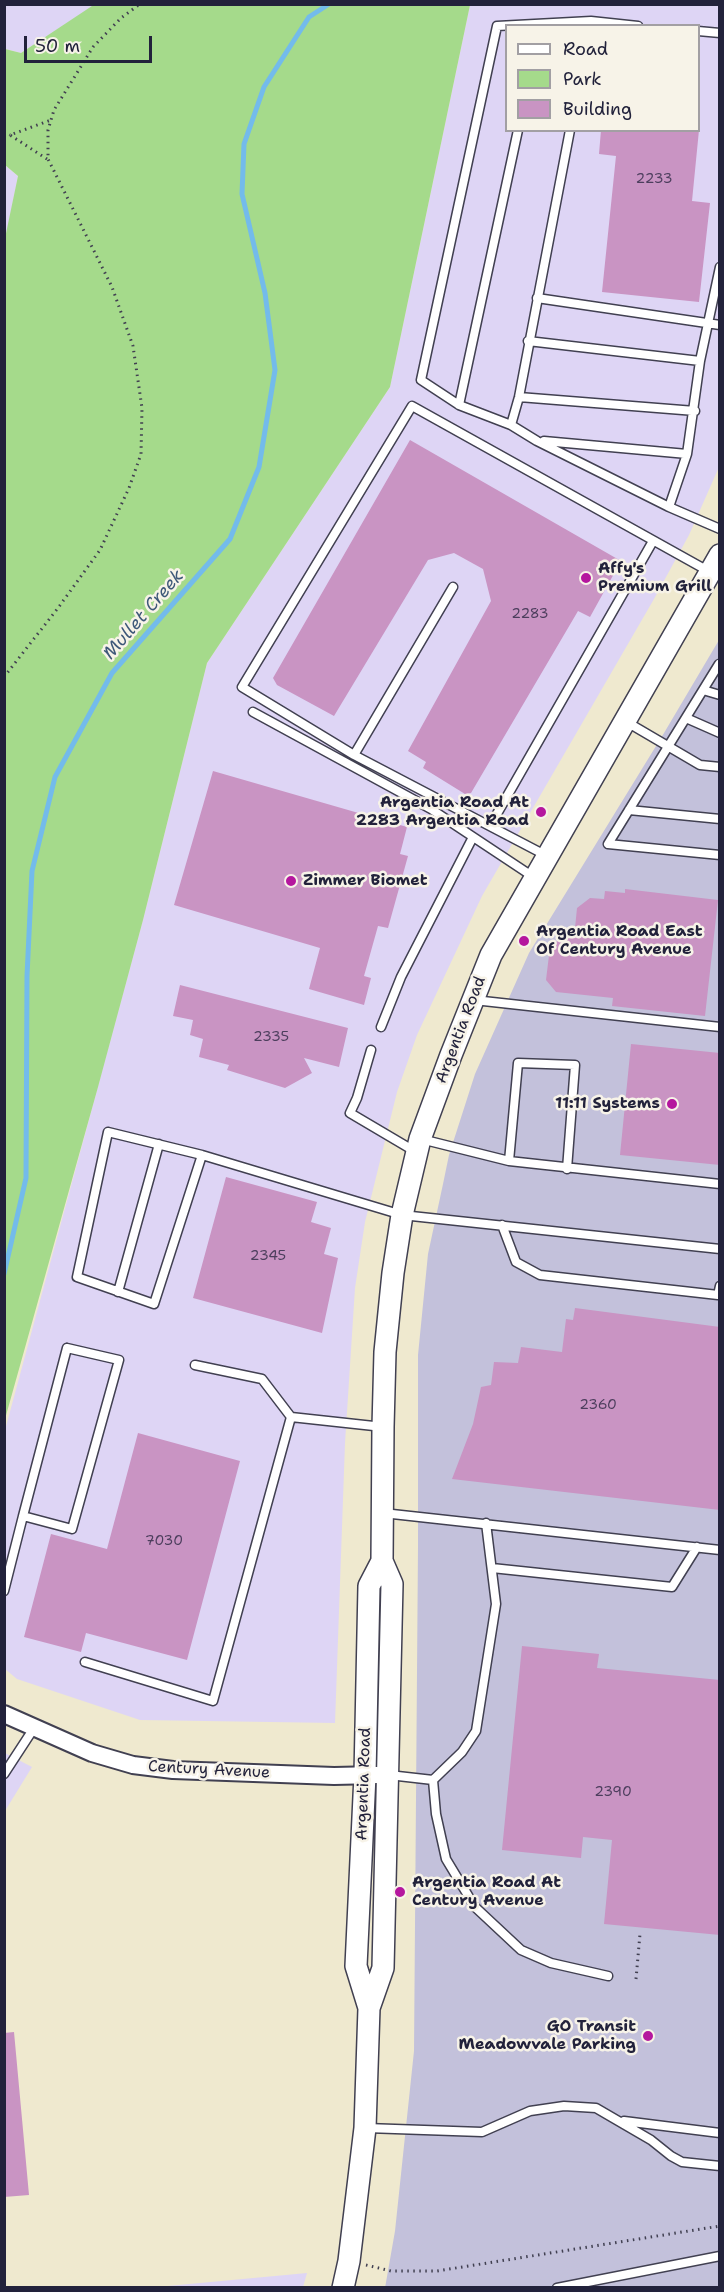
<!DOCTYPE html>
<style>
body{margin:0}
#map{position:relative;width:724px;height:2292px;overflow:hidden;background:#efe9cf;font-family:"Shantell Sans",sans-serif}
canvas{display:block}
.frame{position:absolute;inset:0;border:6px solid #22223b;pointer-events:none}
.legend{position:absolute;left:505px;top:24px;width:195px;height:108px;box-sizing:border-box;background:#f7f3e8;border:2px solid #a29fa3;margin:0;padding:8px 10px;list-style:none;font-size:18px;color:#22223b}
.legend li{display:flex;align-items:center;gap:12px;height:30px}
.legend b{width:30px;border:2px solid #a29fa3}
.scale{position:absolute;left:24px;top:36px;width:128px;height:27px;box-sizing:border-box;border:3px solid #22223b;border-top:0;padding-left:8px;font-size:18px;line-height:21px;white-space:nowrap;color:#22223b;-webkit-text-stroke:4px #f7f3e8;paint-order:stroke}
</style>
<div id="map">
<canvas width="724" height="2292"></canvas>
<div class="frame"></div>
<ul class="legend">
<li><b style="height:8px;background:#fff"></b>Road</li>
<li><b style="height:16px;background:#a5da8b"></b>Park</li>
<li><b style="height:16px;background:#c994c3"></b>Building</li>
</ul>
<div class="scale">50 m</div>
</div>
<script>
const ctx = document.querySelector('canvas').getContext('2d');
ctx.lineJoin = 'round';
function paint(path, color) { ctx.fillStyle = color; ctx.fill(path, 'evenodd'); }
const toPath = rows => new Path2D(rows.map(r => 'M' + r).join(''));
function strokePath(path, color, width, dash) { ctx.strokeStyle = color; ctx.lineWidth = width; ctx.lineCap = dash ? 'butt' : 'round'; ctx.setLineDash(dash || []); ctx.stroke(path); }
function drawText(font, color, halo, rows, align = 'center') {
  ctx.font = font + ' "Shantell Sans",sans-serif'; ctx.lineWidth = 5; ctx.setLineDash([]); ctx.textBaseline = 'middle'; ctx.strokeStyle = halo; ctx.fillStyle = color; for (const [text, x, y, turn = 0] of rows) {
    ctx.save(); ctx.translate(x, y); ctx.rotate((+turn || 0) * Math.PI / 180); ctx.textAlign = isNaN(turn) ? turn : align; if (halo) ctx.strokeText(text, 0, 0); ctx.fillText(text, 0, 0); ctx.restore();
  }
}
paint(toPath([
 [5,5,95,5,21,53,5,49],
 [470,5,719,5,719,467,689,535,654,599,482,896,417,1035,397,1092,365,1222,355,1288,345,1443,335,1723,140,1720,17,1679,5,1669,5,1430,143,920,207,663,390,387],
 [506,26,698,26,698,130,506,130],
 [5,165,18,176,5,243],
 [5,1753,32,1767,5,1811],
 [307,2273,303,2287,157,2287]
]), '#ded5f5');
paint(toPath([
 [719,640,719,2287,385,2288,395,2231,414,2051,418,1546,418,1355,428,1254,443,1184,449,1155,475,1074,529,953,664,733]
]), '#c3c1db');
paint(toPath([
 [95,4,470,5,390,387,207,663,143,920,98,1087,5,1419,4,243,18,176,5,165,5,49,21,53]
]), '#a5da8b');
strokePath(toPath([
 [4,1274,26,1178,27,976,32,871,55,777,112,673,230,539,259,467,275,370,265,293,242,194,244,144,264,87,309,17,329,4]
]), '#73bbeb', 5);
paint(toPath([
 [601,130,699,130,692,201,710,203,699,302,602,292,616,156,599,154],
 [410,440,621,561,590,617,578,611,471,793,465,794,423,768,426,762,408,751,491,601,483,569,454,553,428,560,334,716,277,685,273,678],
 [213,771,407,827,400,854,408,856,388,928,378,926,364,976,371,978,364,1005,309,989,320,948,174,905],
 [625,889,718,900,705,1016,612,1006,613,998,556,992,546,980,550,947,562,937,574,938,577,908,590,898,604,899,605,891,625,893],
 [180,985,348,1028,339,1067,304,1058,312,1073,285,1088,227,1070,229,1065,199,1057,203,1039,190,1035,193,1020,173,1016],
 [631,1044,720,1053,720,1165,620,1155],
 [226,1177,317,1202,311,1222,331,1228,324,1254,338,1258,322,1333,193,1298],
 [575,1308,720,1327,720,1510,452,1479,473,1424,481,1387,491,1385,494,1362,518,1363,521,1347,562,1352,566,1319,573,1320],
 [138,1433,240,1461,187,1660,86,1633,81,1652,24,1637,51,1534,107,1549],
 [522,1646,599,1654,597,1668,720,1680,720,1935,604,1924,612,1840,583,1837,581,1858,502,1850],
 [14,2032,29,2195,4,2197,4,2033]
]), '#c994c3');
const service = toPath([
 [638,26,591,21,497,26,421,380,459,405,511,425,537,441,669,507,720,529],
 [698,31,720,33],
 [537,298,720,325],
 [528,341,700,361],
 [519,397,695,411],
 [459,405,518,130],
 [511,425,519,397,570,130],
 [544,441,687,454],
 [669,507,687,454,700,361,720,267],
 [719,664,608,844,720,855],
 [703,690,720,695],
 [253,712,431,809,535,878],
 [686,718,720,733],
 [625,721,700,765,720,767],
 [354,755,453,587],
 [629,810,720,819],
 [490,826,653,541],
 [547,856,354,755,242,687,412,406,710,572],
 [474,1000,720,1027],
 [381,1027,401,977,473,837],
 [371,1050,357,1098,350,1113,416,1152],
 [421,1139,509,1161,720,1184],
 [202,1155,154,1304,77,1277,108,1132,202,1155,402,1215,720,1249],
 [509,1161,518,1063,575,1065,567,1169],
 [502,1225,516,1262,540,1275,718,1295,720,1286],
 [118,1292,159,1144],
 [67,1348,119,1360,72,1529,23,1516,67,1348],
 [195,1365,262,1379,291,1417,383,1427],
 [383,1513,720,1550],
 [486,1523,496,1604,476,1731,462,1752,433,1780,436,1814,446,1859,475,1907,521,1950,551,1963,608,1976],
 [492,1568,672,1587,697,1547],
 [4,1591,23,1516],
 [85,1662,213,1701,291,1417],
 [4,1774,34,1728],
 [389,1775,433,1780],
 [624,2121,720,2133],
 [366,2128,482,2132,530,2111,564,2106,596,2108,651,2140,671,2156,682,2162,720,2166],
 [557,2288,720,2256]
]);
const minor = toPath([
 [4,1714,92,1753,133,1765,173,1770,334,1776,377,1775]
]);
const tertiary = toPath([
 [369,2008,356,1966,365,1775,369,1586,382,1561],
 [343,2288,349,2261,365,2128,369,2008,383,1968,392,1584,382,1561,383,1427,385,1352,393,1273,402,1215,420,1139,451,1055,491,955,720,555]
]);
strokePath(service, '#414051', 11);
strokePath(minor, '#414051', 20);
strokePath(tertiary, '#414051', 24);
strokePath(toPath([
 [4,132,10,135],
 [47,159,10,135,51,120],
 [4,677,58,608,100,550,129,488,141,454,142,408,133,346,112,287,48,159,48,130,54,110,93,47,121,18,140,4],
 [636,1979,640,1934],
 [366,2265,391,2271,437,2271,720,2226]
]), '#414051', 3, [1.5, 4.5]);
strokePath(service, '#fff', 8);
strokePath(minor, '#fff', 16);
strokePath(tertiary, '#fff', 21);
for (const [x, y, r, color] of [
 [586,578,6,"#b5179e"],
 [541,812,6,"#b5179e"],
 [291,881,6,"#b5179e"],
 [524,941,6,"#b5179e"],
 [672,1104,6,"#b5179e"],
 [400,1892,6,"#b5179e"],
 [648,2036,6,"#b5179e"]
]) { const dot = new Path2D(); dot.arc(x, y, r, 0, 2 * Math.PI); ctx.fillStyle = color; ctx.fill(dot); strokePath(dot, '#f7f3e8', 2); }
drawText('14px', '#4c3e5d', null, [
 ["2233",654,179],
 ["2283",530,614],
 ["2335",271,1037],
 ["2345",268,1256],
 ["2360",598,1405],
 ["7030",164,1541],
 ["2390",613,1792]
]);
drawText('bold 16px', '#22223b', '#f7f3e8', [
 ["Affy's",598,569],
 ["Premium Grill",598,587],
 ["Argentia Road At",529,803,"right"],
 ["2283 Argentia Road",529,821,"right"],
 ["Zimmer Biomet",303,881],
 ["Argentia Road East",536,932],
 ["Of Century Avenue",536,950],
 ["11:11 Systems",660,1104,"right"],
 ["Argentia Road At",412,1883],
 ["Century Avenue",412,1901],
 ["GO Transit",636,2027,"right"],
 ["Meadowvale Parking",636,2045,"right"]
], 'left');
drawText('16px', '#22223b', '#f7f3e8', [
 ["Argentia Road",461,1030,-69],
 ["Century Avenue",209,1770,3],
 ["Argentia Road",364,1784,-88]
]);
drawText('italic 18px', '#3e5879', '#f7f3e8', [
 ["Mullet Creek",144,615,-49]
]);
</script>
